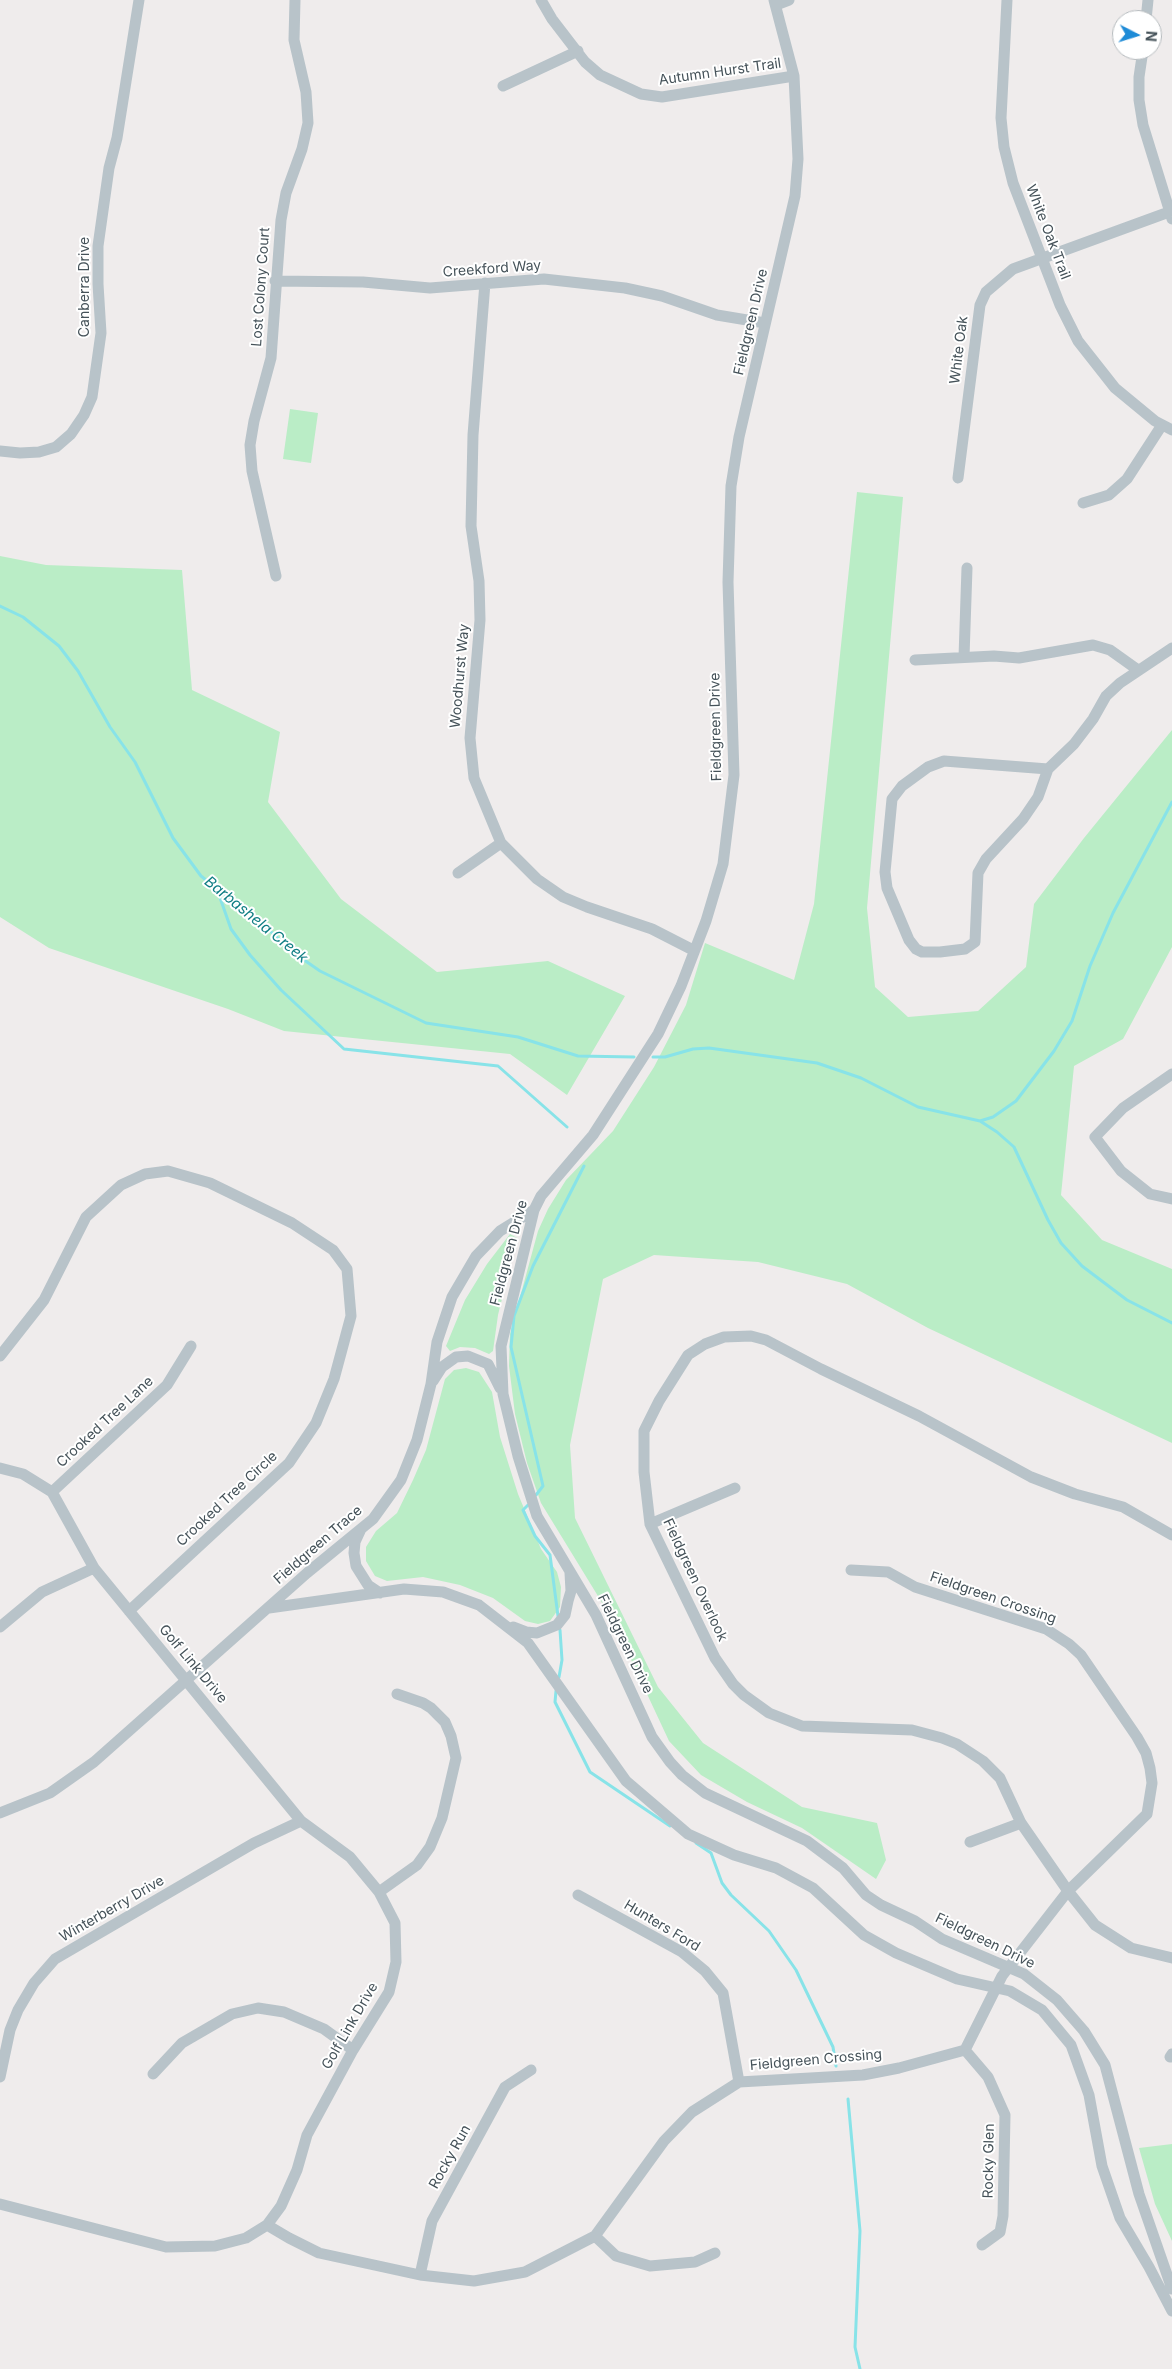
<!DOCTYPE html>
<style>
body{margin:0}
#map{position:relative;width:1172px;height:2369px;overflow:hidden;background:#efecec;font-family:Inter,sans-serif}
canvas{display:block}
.north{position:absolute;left:1112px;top:10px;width:50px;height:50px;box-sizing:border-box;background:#fff;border:1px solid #b5babd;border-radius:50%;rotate:95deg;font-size:14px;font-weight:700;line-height:20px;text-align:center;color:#455259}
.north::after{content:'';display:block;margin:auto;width:18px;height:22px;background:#1e8bd7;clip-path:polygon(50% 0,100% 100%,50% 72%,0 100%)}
</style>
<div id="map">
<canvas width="1172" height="2369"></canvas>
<div class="north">N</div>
</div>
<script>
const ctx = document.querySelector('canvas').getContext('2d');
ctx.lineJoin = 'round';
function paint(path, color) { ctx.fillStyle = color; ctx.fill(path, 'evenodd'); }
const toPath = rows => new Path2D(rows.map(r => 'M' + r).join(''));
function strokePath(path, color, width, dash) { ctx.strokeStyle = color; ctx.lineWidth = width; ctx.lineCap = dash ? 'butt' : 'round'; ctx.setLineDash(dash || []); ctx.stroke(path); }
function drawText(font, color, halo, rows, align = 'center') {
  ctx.font = font + ' Inter,sans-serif'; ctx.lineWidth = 4; ctx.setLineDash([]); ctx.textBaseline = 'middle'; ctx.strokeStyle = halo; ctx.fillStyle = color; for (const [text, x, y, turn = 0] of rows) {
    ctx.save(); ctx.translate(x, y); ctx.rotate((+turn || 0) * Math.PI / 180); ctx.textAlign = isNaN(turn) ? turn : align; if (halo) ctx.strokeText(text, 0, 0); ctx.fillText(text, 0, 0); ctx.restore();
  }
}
paint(toPath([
 [290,409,318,413,311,463,283,459],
 [857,492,903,497,867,908,875,987,908,1017,978,1011,1026,967,1034,904,1084,838,1172,730,1172,947,1123,1039,1074,1066,1061,1195,1102,1240,1172,1269,1172,1443,928,1328,847,1284,758,1262,654,1255,603,1279,570,1445,575,1518,658,1687,703,1743,802,1807,877,1823,886,1860,876,1879,802,1828,747,1802,701,1775,669,1741,612,1619,541,1503,527,1463,515,1414,509,1366,510,1334,538,1231,548,1209,566,1180,613,1131,654,1067,686,1005,705,943,794,980,814,904],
 [0,556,46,565,182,570,192,690,280,732,268,802,341,899,437,972,548,961,625,996,567,1095,510,1054,284,1031,228,1009,49,948,0,917],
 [510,1234,517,1238,498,1315,493,1351,489,1354,475,1348,460,1347,450,1351,446,1346,465,1300,487,1264],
 [466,1368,479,1372,492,1392,500,1437,518,1494,541,1549,557,1572,561,1587,560,1607,550,1621,538,1624,525,1621,493,1598,460,1585,423,1577,387,1581,375,1576,366,1561,366,1547,376,1531,397,1513,413,1480,426,1450,445,1379,454,1370],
 [1172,2144,1172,2241,1155,2204,1139,2148]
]), '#baedc6');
strokePath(toPath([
 [0,606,23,617,59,646,78,671,110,727,135,762,173,838,201,876,269,930,294,953,320,971,426,1023,518,1037,578,1056,634,1057],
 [218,892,231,929,250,955,281,990,344,1049,498,1066,567,1127],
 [653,1057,665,1057,693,1049,709,1048,817,1063,861,1078,918,1107,980,1121,997,1132,1014,1147,1048,1220,1061,1243,1082,1266,1127,1300,1172,1323],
 [980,1121,993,1117,1016,1101,1054,1051,1072,1021,1090,966,1113,913,1172,802],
 [536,1495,543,1486,511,1347,514,1316,533,1266,584,1166],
 [528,1505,523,1510,535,1536,550,1555,558,1616],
 [559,1677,562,1660,560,1630],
 [556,1691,555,1702,590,1772,670,1826],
 [696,1843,711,1853,722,1883,731,1895,769,1931,796,1970,833,2047,836,2066],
 [848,2099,860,2231,855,2347,860,2369]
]), '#88e3e8', 3);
strokePath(toPath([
 [541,0,552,19,585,62,600,75,641,94,662,97,794,76],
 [774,0,794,76,798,159,795,196,739,437,731,486,728,582,734,775,723,864,706,921,681,986,658,1034,593,1135,541,1196,534,1210,501,1346,503,1394,518,1456,537,1516,596,1615,652,1737,670,1762,682,1775,705,1793,807,1841,843,1868,866,1895,881,1905,915,1921,942,1939,1024,1974,1057,2000,1084,2031,1105,2065,1139,2194,1172,2289],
 [1007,0,1001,118,1004,147,1013,183,1060,305,1078,341,1115,388,1155,421,1172,430],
 [776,5,789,0],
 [1146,20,1148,0],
 [1143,50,1139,77,1139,100,1143,125,1172,219],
 [503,86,578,51],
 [275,281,363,282,430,288,544,279,625,288,662,296,717,315,765,323],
 [485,283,473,435,471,526,479,581,480,620,470,738,474,778,501,843,537,879,563,897,587,907,652,929,693,950],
 [0,451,20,453,39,452,56,447,71,434,84,415,92,397,101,333,98,284,98,246,109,168,117,138,139,0],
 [958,478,980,305,986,292,1013,269,1169,212],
 [1083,503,1109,495,1127,479,1162,425],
 [276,576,252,471,250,445,254,421,271,358,281,220,286,193,302,149,308,123,306,92,294,40,295,0],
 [964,657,967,568],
 [915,660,994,656,1019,658,1093,645,1110,650,1138,670],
 [1048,769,944,761,928,767,902,786,892,799,885,872,887,888,909,940,916,949,922,952,940,952,965,949,975,942,978,873,986,859,1023,819,1038,797,1048,769,1074,744,1093,719,1106,696,1120,683,1172,648],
 [458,873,501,843],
 [1172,1074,1123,1108,1095,1137,1121,1171,1150,1194,1172,1199],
 [0,1356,44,1300,86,1217,121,1185,145,1174,168,1171,210,1183,292,1223,333,1250,347,1269,351,1316,334,1379,316,1423,289,1463,129,1611],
 [433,1381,442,1367,456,1357,468,1356,488,1364,500,1388],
 [0,1468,23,1474,52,1492,94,1568,301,1821,350,1857,379,1892,395,1923,396,1962,389,1992,353,2050,307,2135,297,2170,281,2206,267,2225,246,2238,215,2246,166,2247,0,2204],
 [52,1492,167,1385,191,1346],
 [650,1524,735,1488],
 [361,1529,355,1542,354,1553,356,1566,368,1585,380,1593],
 [1172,1535,1123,1507,1075,1494,1031,1477,919,1416,821,1369,766,1340,751,1336,724,1337,705,1344,688,1355,659,1401,644,1431,644,1472,650,1524,715,1658,733,1684,744,1695,769,1713,802,1726,912,1730,942,1738,957,1744,983,1761,1000,1778,1021,1823,1068,1891,1095,1925,1131,1948,1172,1958],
 [269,1608,404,1589,443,1592,479,1605,528,1643,626,1781,688,1834,734,1855,776,1868,813,1888,864,1935,896,1953,957,1979,1010,1991,1042,2010,1071,2045,1089,2095,1102,2166,1120,2218,1149,2267,1172,2311],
 [0,1627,42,1592,94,1568],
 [513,1627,526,1632,537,1633,557,1625,565,1615,568,1601,571,1591,570,1573],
 [0,1813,50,1793,94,1762,307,1573,373,1519,401,1480,417,1440,431,1384,437,1342,452,1297,476,1256,500,1231,534,1210],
 [970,1842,1021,1823],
 [379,1892,417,1865,430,1847,442,1818,456,1758,451,1736,445,1722,431,1708,423,1703,397,1694],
 [578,1895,682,1952,705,1971,723,1993,739,2082],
 [965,2050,988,2077,1005,2115,1003,2216,1000,2232,982,2245],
 [1170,2057,1172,2054],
 [153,2074,182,2043,232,2014,258,2008,284,2012,324,2029,353,2050],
 [0,2077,10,2030,18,2010,34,1983,55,1959,254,1843,301,1821],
 [267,2225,289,2238,319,2253,420,2275,474,2281,525,2272,595,2236,664,2141,692,2112,739,2082,863,2075,899,2068,965,2050,1002,1976,1068,1891,1147,1814,1152,1783,1150,1768,1146,1753,1137,1737,1081,1655,1069,1644,1046,1629,915,1587,888,1572,851,1570],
 [595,2236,616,2256,650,2266,695,2262,715,2253],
 [420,2275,432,2221,505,2087,531,2070]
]), '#b8c3c9', 11);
drawText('14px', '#455259', '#fff', [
 ["Autumn Hurst Trail",720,72,-8],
 ["White Oak Trail",1048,232,69],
 ["Creekford Way",492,269,-4],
 ["Canberra Drive",85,287,-90],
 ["Lost Colony Court",261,287,-86],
 ["Fieldgreen Drive",751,322,-77],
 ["White Oak",959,350,-83],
 ["Woodhurst Way",460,676,-85],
 ["Fieldgreen Drive",716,727,-91],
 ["Fieldgreen Drive",509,1253,-75],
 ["Crooked Tree Lane",105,1422,-43],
 ["Crooked Tree Circle",227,1499,-43],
 ["Fieldgreen Trace",318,1545,-41],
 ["Fieldgreen Overlook",695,1580,65],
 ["Fieldgreen Crossing",993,1598,19],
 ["Fieldgreen Drive",625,1644,64],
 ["Golf Link Drive",193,1664,50],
 ["Winterberry Drive",112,1909,-30],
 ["Hunters Ford",662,1926,31],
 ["Fieldgreen Drive",985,1941,26],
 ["Golf Link Drive",350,2026,-60],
 ["Fieldgreen Crossing",816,2060,-5],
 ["Rocky Run",450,2157,-61],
 ["Rocky Glen",989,2161,-89]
]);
drawText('italic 15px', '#107e84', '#fff', [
 ["Barbashela Creek",256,920,39]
]);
</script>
